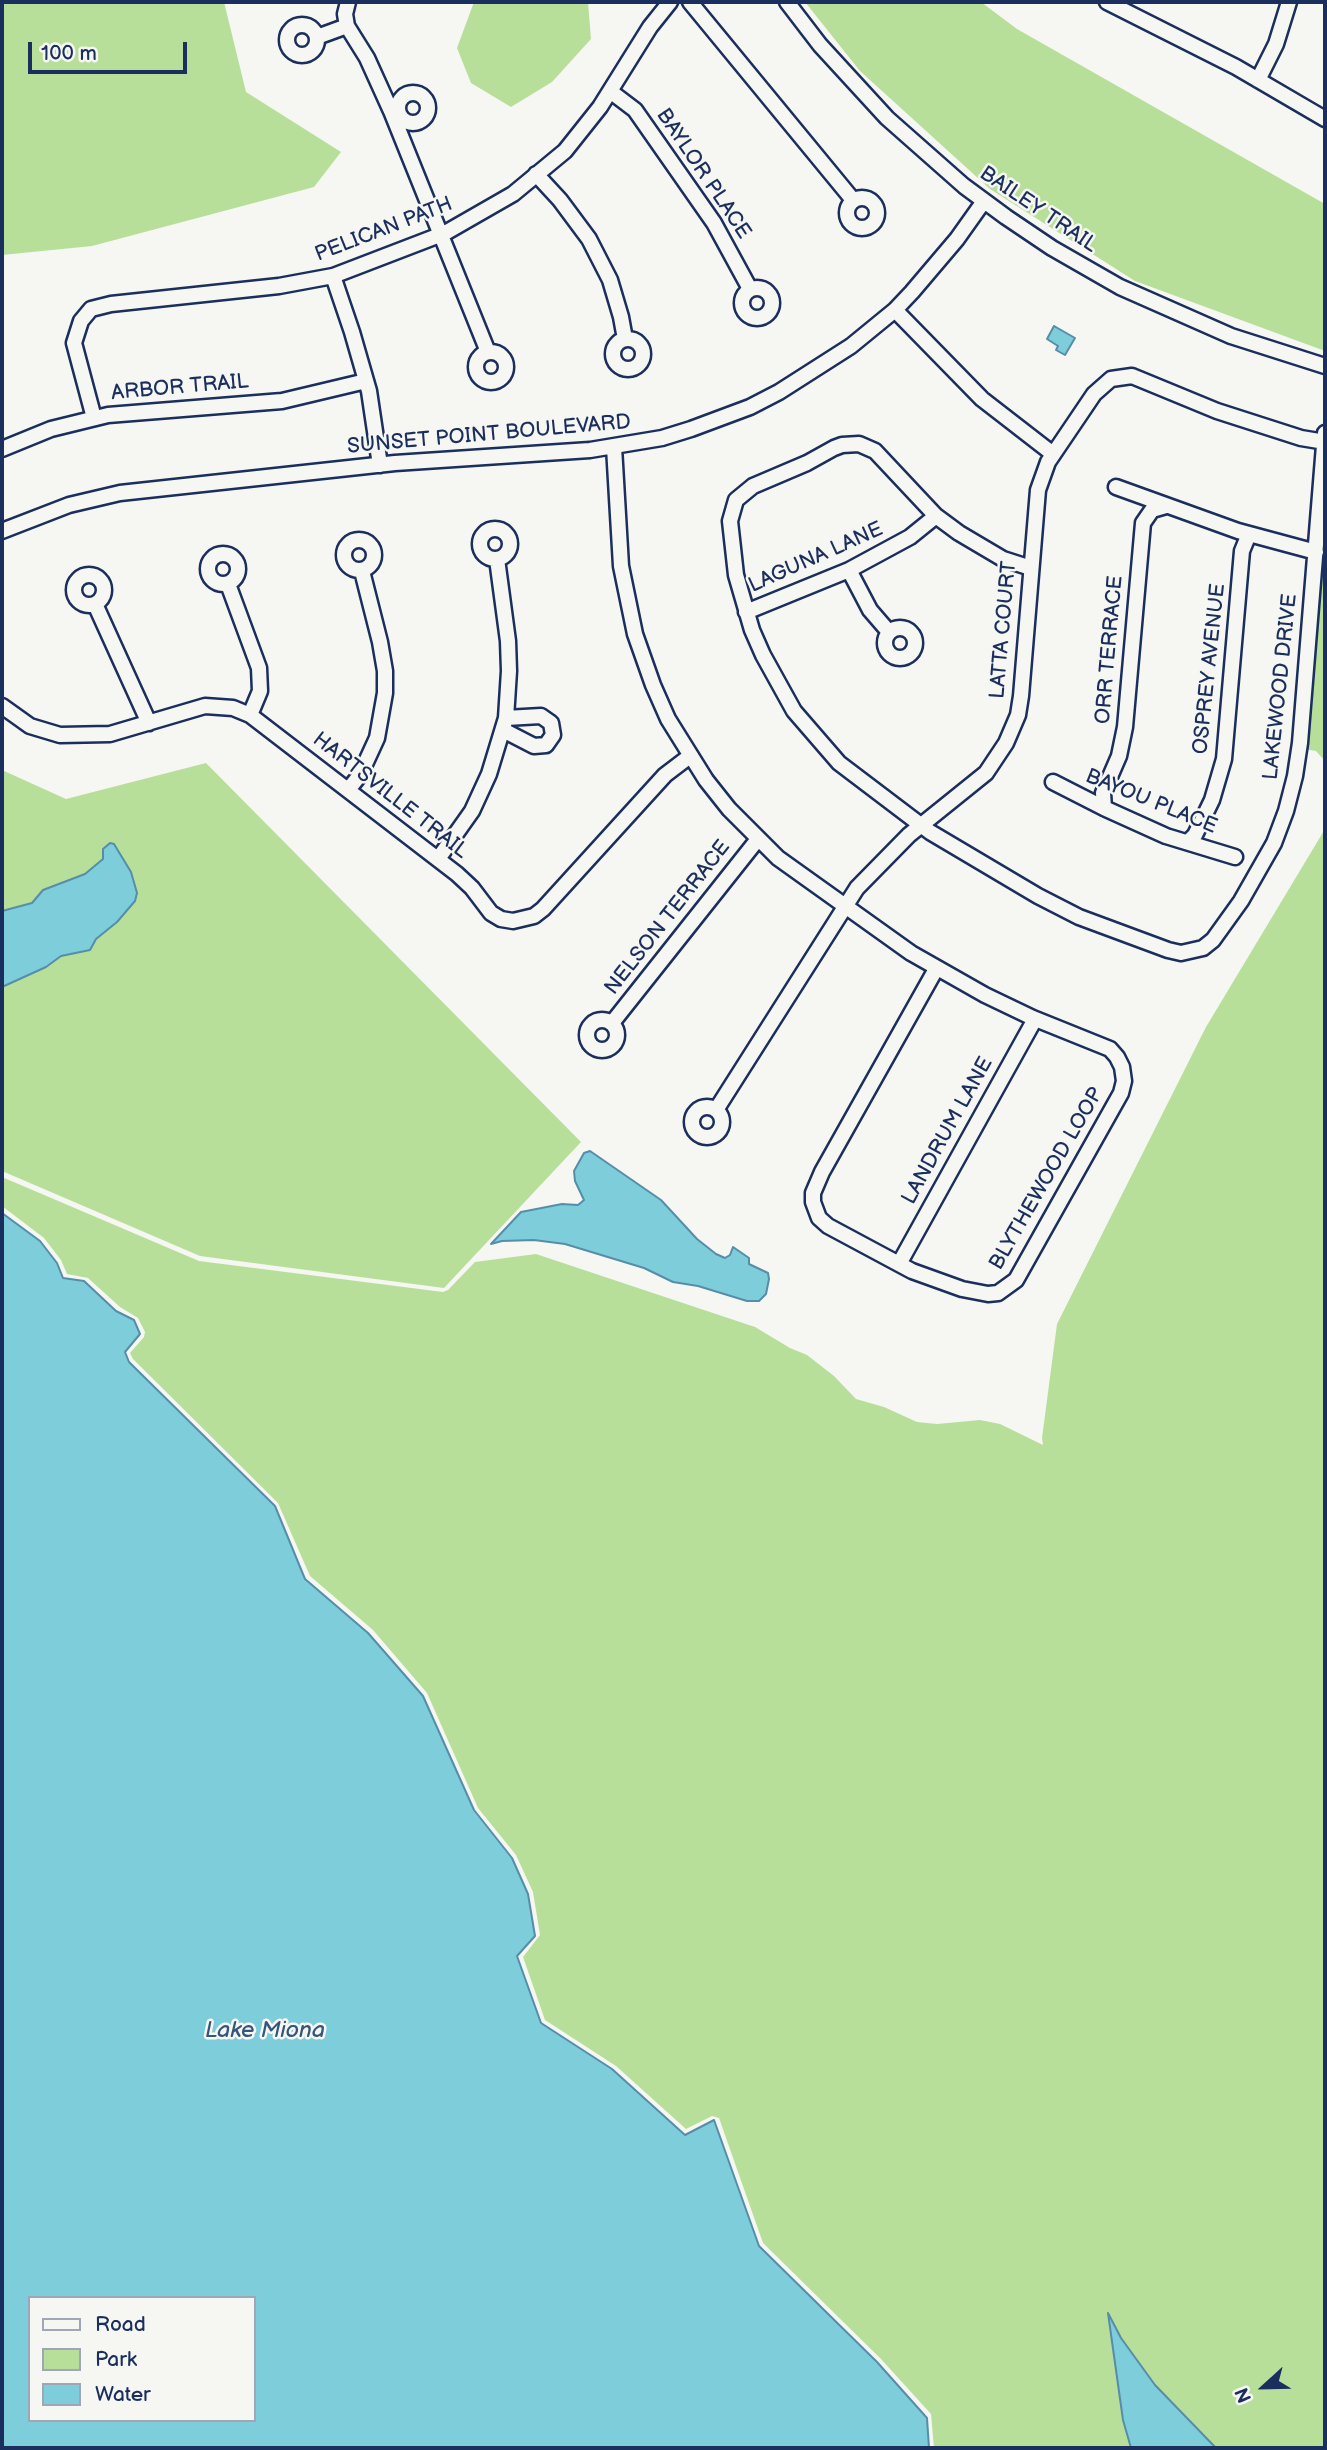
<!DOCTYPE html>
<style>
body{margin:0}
#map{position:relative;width:1327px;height:2450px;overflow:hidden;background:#f6f6f2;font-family:"Balsamiq Sans",sans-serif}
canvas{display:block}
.frame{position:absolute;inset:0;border:4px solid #1b2f5e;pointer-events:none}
.legend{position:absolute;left:28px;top:2296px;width:228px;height:126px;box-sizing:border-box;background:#f6f6f2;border:2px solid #9ea6b7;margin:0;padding:9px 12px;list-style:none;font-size:21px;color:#1b2f5e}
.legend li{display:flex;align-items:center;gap:14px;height:35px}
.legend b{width:35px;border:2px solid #9ea6b7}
.north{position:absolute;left:1229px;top:2352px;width:70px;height:70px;-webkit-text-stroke:5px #f6f6f2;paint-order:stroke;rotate:248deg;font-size:19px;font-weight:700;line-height:28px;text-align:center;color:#1b2f5e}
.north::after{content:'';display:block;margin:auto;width:24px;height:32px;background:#1b2f5e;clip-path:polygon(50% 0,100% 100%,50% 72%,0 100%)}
.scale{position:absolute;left:28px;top:42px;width:159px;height:32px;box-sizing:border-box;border:4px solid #1b2f5e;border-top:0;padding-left:9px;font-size:21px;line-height:24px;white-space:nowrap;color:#1b2f5e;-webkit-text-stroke:5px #f6f6f2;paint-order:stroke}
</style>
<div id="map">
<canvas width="1327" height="2450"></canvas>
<div class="frame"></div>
<ul class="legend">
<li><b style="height:9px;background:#f6f6f2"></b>Road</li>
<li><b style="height:19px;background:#b8df9a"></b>Park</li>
<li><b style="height:19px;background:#7ecddb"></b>Water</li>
</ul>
<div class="north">N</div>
<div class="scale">100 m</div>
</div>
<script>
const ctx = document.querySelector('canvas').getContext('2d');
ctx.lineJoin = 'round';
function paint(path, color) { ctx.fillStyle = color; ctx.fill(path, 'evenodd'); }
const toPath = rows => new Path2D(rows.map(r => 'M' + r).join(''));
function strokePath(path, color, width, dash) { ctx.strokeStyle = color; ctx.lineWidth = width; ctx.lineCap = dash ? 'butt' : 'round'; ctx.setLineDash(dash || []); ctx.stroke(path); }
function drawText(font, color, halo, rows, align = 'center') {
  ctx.font = font + ' "Balsamiq Sans",sans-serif'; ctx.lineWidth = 5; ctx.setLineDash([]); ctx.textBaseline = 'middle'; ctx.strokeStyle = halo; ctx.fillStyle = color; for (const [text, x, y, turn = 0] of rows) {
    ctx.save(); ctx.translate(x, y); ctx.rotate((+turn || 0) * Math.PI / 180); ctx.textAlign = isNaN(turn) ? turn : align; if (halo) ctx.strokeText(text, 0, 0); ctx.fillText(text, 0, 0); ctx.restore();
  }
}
paint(toPath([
 [2,2,224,2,246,92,341,152,314,187,92,246,2,255],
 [474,2,588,2,591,39,552,82,511,107,471,83,457,48],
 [805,2,981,2,1017,29,1325,204,1325,351,1135,281,990,189,860,71],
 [1325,420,1325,761,1316,751,1298,748],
 [206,763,581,1142,444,1288,200,1256,2,1171,2,770,66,799],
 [1325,829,1325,2448,934,2448,931,2414,881,2359,763,2243,719,2118,712,2116,686,2129,616,2066,545,2020,523,1957,540,1935,533,1892,516,1855,478,1808,427,1693,373,1630,310,1576,278,1503,133,1359,130,1353,144,1337,145,1332,138,1318,120,1307,88,1278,67,1274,61,1260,44,1238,2,1206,2,1177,199,1261,443,1292,448,1290,475,1262,536,1254,755,1327,790,1348,807,1355,834,1376,856,1399,884,1407,917,1422,937,1424,980,1420,1000,1424,1043,1445,1042,1438,1057,1324,1206,1027]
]), '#b8df9a');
const water = toPath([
 [1054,326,1075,338,1065,355,1056,350,1058,346,1047,339,1054,326],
 [110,843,114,844,131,872,137,893,135,901,117,922,96,939,90,950,61,956,46,967,2,987,2,911,32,903,43,890,85,874,103,859,103,849,110,843],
 [590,1151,661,1200,697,1239,716,1254,725,1258,730,1255,733,1247,749,1258,749,1264,768,1273,769,1279,766,1294,759,1301,747,1301,698,1286,673,1282,644,1268,565,1244,534,1240,502,1241,491,1244,521,1212,562,1204,578,1205,584,1200,575,1181,574,1171,584,1153,590,1151],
 [2,1213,40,1241,57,1263,63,1278,84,1281,116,1311,134,1320,140,1334,125,1352,129,1362,275,1506,305,1579,368,1633,423,1696,474,1810,512,1858,528,1894,535,1936,517,1956,541,2023,612,2069,685,2135,714,2120,759,2246,877,2362,927,2418,929,2448,2,2448,2,1213],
 [30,2298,254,2298,254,2420,30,2420,30,2298],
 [1108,2313,1121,2338,1155,2385,1216,2448,1131,2448,1123,2420,1108,2313]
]);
paint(water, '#7ecddb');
strokePath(water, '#568ea9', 2);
const minor = toPath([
 [348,2,345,14,347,26,367,58,391,111,488,352],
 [690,2,853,200],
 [787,2,820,45,887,118,964,186,1006,217,1052,248,1120,287,1231,336,1325,366],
 [1107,2,1236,67,1325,119],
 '287 40a15 15 0 1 1 30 0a15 15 0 1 1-30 0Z',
 [317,37,347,26],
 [1258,80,1276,44,1289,2],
 [610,91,635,110,714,223,750,289],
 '398 108a15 15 0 1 1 30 0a15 15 0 1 1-30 0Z',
 [536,174,560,200,589,239,610,280,621,317,625,339],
 '847 213a15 15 0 1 1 30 0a15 15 0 1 1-30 0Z',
 [333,276,352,332,369,391,380,465],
 '742 303a15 15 0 1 1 30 0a15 15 0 1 1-30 0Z',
 [895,310,982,399,1053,454],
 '613 354a15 15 0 1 1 30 0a15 15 0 1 1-30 0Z',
 '476 367a15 15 0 1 1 30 0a15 15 0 1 1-30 0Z',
 [94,418,74,343,81,321,91,309,111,304,279,286,333,276,445,233,513,194,565,151,600,107,650,27,670,2],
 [614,447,621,566,635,634,653,685,668,719,706,780,729,809,778,858,911,953,985,995,1033,1018,1110,1049,1117,1057,1122,1067,1124,1081,1121,1093,1016,1280,998,1293,988,1294,962,1289,912,1271,828,1226,819,1218,813,1202,813,1193,822,1172,936,969],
 [2,449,51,429,108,415,282,401,366,381],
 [1116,487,1238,531,1316,552],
 '480 544a15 15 0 1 1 30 0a15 15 0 1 1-30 0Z',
 [2,531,69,505,120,493,395,463,590,450,662,438,691,429,750,407,779,392,851,346,895,310,912,292,957,239,984,201],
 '344 555a15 15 0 1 1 30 0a15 15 0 1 1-30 0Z',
 '208 569a15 15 0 1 1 30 0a15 15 0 1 1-30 0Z',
 [1031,568,1003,559,959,533,936,516,875,451,859,444,842,445,834,448,807,463,753,486,736,500,730,521,736,575,752,630,763,655,794,711,839,763,930,832,1038,896,1079,917,1168,950,1181,953,1203,948,1213,940,1241,901,1274,843,1286,811,1295,776,1300,743,1325,433],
 [849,570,870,610,889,632],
 '74 590a15 15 0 1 1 30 0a15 15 0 1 1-30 0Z',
 [228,584,259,668,260,691,250,715],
 [95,604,149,723],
 [746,612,849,570,910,537,936,516],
 '885 643a15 15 0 1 1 30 0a15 15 0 1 1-30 0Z',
 [2,706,30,726,60,735,110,734,205,706,233,708,250,715,457,874,472,888,491,913,501,919,513,921,534,916,543,909,665,775,690,756],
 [503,730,534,746,546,745,553,735,551,723,541,716,506,718],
 [1053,782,1104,808,1166,836,1235,857],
 [348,790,360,775,377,738,385,693,385,671,380,642,362,571],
 [1104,808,1103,793,1119,756,1125,727,1143,523,1152,510,1166,506],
 [1188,842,1195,835,1212,800,1224,759,1242,551,1249,534],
 [438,859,472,811,489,774,506,718,509,671,508,641,497,559],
 '587 1035a15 15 0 1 1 30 0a15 15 0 1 1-30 0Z',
 [612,1023,758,839],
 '692 1122a15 15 0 1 1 30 0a15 15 0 1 1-30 0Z',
 [716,1110,857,888,909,835,986,773,1006,743,1018,715,1021,696,1038,490,1048,462,1094,394,1111,379,1132,376,1217,411,1301,438,1325,442],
 [899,1264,1035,1019]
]);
strokePath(minor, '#1b2f5e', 19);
strokePath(minor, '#f6f6f2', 14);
drawText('21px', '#1b2f5e', '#f6f6f2', [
 ["BAYLOR PLACE",703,174,56],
 ["BAILEY TRAIL",1038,210,34],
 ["PELICAN PATH",384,230,-21],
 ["ARBOR TRAIL",180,388,-5],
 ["SUNSET POINT BOULEVARD",489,435,-5],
 ["LAGUNA LANE",816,558,-24],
 ["LATTA COURT",1004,630,-85],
 ["ORR TERRACE",1110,650,-85],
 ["OSPREY AVENUE",1210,669,-84],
 ["LAKEWOOD DRIVE",1281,687,-84],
 ["HARTSVILLE TRAIL",390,796,38],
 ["BAYOU PLACE",1151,802,22],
 ["NELSON TERRACE",668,918,-52],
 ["LANDRUM LANE",948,1131,-61],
 ["BLYTHEWOOD LOOP",1047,1179,-60]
]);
drawText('italic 23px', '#34567d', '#f6f6f2', [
 ["Lake Miona",265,2031]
]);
</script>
